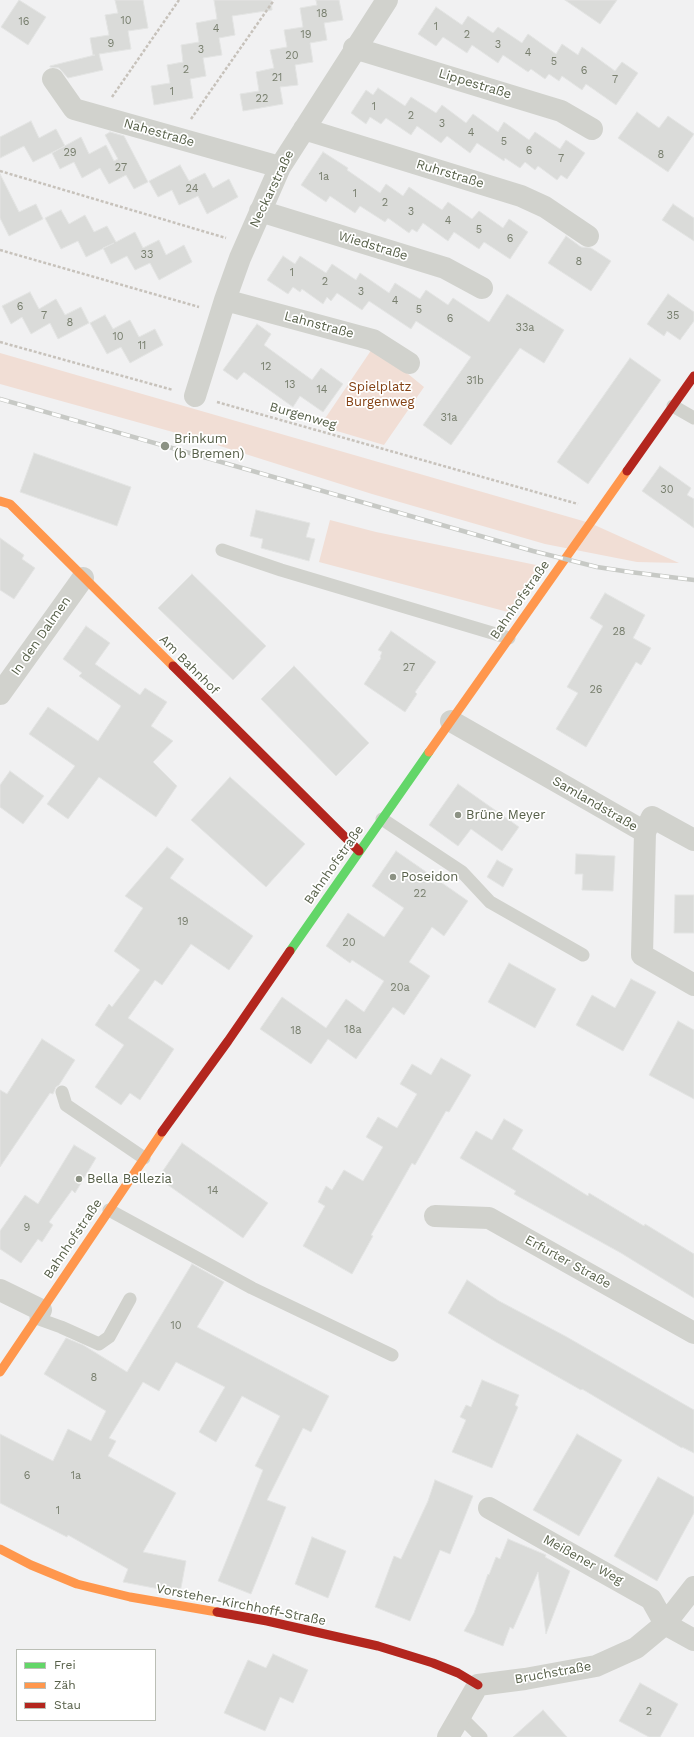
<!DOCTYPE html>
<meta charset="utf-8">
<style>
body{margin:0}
#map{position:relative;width:694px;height:1737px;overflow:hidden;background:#f1f1f2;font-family:"Work Sans",sans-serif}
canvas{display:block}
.legend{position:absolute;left:16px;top:1649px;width:140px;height:72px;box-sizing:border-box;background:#fff;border:1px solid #bbbfb6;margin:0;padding:5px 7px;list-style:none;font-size:12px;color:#565f48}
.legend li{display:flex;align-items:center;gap:8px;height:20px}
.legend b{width:20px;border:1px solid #bbbfb6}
</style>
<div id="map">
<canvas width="694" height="1737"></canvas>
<ul class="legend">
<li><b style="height:5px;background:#63d668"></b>Frei</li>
<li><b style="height:5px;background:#ff974d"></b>Zäh</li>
<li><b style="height:5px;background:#b3261e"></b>Stau</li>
</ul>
</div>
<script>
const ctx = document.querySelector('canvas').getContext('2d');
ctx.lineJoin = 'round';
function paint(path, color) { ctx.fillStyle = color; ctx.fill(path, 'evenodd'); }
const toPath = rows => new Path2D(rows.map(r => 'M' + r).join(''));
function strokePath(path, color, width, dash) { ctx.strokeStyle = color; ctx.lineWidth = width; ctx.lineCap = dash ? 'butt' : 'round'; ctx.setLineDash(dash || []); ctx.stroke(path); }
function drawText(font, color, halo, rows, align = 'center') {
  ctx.font = font + ' "Work Sans",sans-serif'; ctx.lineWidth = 3.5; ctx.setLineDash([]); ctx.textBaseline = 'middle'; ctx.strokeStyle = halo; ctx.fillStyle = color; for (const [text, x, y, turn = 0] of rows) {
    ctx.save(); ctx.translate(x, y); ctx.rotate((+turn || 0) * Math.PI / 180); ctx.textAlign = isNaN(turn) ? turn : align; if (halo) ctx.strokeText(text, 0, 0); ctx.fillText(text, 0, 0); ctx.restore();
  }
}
paint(toPath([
 [374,346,424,387,384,445,320,426],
 [0,353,590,523,679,563,637,562,545,544,372,494,198,439,0,384],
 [330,520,376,532,541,566,508,612,319,562]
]), '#f1ded5');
const building = toPath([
 [19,0,46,17,28,45,1,27,19,0],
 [115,0,143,0,148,28,128,31,131,49,99,54,103,70,68,78,59,68,50,67,50,66,95,55,93,55,90,38,109,35,105,15,118,13,115,0],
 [214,0,271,0,272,10,232,16,235,35,219,38,222,55,203,58,206,76,190,79,193,98,154,105,151,86,170,83,167,65,183,62,181,45,199,42,196,23,217,19,214,0],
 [316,0,339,0,343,20,324,23,327,40,310,43,313,62,295,65,298,85,280,87,283,104,243,111,240,94,259,91,256,72,274,68,270,50,287,47,284,30,303,27,300,8,317,5,316,0],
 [565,0,617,0,600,24,565,0],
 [436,7,462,25,468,16,493,33,498,27,522,43,528,34,556,54,562,44,578,55,582,47,615,71,622,62,638,73,616,105,586,84,582,90,562,76,559,81,549,74,545,79,531,69,528,72,503,55,498,63,472,45,467,53,443,37,436,46,418,34,436,7],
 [378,88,405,106,411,97,436,113,442,105,466,123,473,114,498,132,504,122,529,140,535,132,560,149,566,140,585,153,567,179,561,175,557,180,538,166,535,170,525,162,520,168,505,158,504,161,477,143,470,153,447,136,441,143,417,126,411,135,386,118,381,124,370,117,366,124,351,113,366,90,373,95,378,88],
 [637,112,659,128,668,116,694,134,668,172,618,138,637,112],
 [31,121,39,138,56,129,65,146,33,162,24,146,0,158,0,137,31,121],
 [110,132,124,136,148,182,134,189,126,175,109,184,100,168,82,178,74,162,60,169,52,153,81,137,89,154,106,145,114,161,118,159,105,135,110,132],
 [323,152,348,168,347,170,380,193,386,184,403,196,409,187,442,210,448,202,472,219,479,211,503,228,509,219,528,232,510,259,484,242,479,249,454,232,448,241,423,223,417,232,412,229,409,233,388,218,385,222,360,206,355,213,330,196,326,202,301,185,323,152],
 [180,165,189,181,205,173,213,188,229,179,238,197,207,214,198,196,179,205,172,190,158,197,149,181,180,165],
 [0,174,19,212,36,204,43,219,9,236,0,218,0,174],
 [673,204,694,218,694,241,662,220,673,204],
 [61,210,69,224,85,215,94,232,107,226,116,242,135,232,143,248,159,240,166,255,184,245,192,262,159,280,150,263,135,270,127,256,111,264,103,248,114,243,86,257,78,241,61,249,45,218,61,210],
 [566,236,581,247,591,248,611,261,591,291,548,263,566,236],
 [283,256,295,264,300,256,326,273,332,264,356,280,360,273,389,293,395,283,420,299,426,290,448,305,453,298,489,322,507,294,564,330,544,363,520,348,451,445,423,425,471,357,416,321,411,329,369,301,362,310,337,293,331,301,327,297,323,304,302,289,300,292,293,287,288,294,267,280,283,256],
 [30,292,39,309,56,299,65,315,81,307,89,323,58,339,50,323,31,334,22,317,11,324,2,306,30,292],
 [668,294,694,312,694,321,680,340,667,331,664,336,647,324,668,294],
 [105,315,113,329,130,320,139,337,155,329,163,345,130,363,121,347,107,354,90,323,105,315],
 [257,324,271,334,264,345,312,380,321,368,343,384,323,412,300,396,293,407,244,372,237,380,223,370,257,324],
 [630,358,661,380,588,484,557,462,630,358],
 [34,453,131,487,117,526,20,492,34,453],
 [660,466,691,488,687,495,694,499,694,528,642,491,660,466],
 [256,510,310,523,306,537,315,539,309,561,261,548,263,539,250,536,256,510],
 [0,538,24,555,22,559,35,568,14,599,0,590,0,538],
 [192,574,266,646,233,680,158,608,192,574],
 [605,593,645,615,633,638,651,648,641,665,636,662,586,747,556,729,578,693,567,687,603,626,590,618,605,593],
 [86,626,110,643,95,664,140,695,145,688,167,702,151,726,173,741,153,762,177,786,156,817,99,777,68,819,47,804,75,766,29,734,48,707,98,741,121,706,79,676,82,673,63,659,86,626],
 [391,631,436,662,415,692,417,694,405,712,364,684,381,658,380,657,382,652,378,650,391,631],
 [294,666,369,743,336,776,261,699,294,666],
 [10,771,44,796,23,824,0,807,0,785,10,771],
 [230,777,305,844,266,887,191,820,230,777],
 [458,784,519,827,502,851,471,829,458,846,429,825,458,784],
 [167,847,184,859,170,878,253,936,229,970,191,944,162,985,155,980,128,1018,174,1049,140,1100,130,1093,121,1105,95,1087,124,1045,95,1025,109,1004,112,1007,140,970,114,951,143,908,125,896,167,847],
 [396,851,468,901,444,936,432,927,409,962,430,976,404,1015,393,1007,356,1059,328,1039,311,1064,260,1029,282,997,326,1028,346,999,364,1012,384,981,352,960,350,963,326,946,348,913,384,937,404,908,372,886,396,851],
 [576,854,615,856,613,891,582,890,583,874,575,874,576,854],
 [497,860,513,869,503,887,487,877,497,860],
 [675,895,694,895,694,933,674,933,675,895],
 [509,963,556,989,535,1028,488,1002,509,963],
 [631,979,656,992,623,1051,576,1025,592,995,615,1008,631,979],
 [678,1021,694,1030,694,1099,649,1075,678,1021],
 [42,1039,75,1060,59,1085,56,1087,53,1094,50,1093,0,1167,0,1090,7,1094,42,1039],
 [441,1058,471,1075,449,1112,446,1111,415,1165,412,1163,371,1235,373,1236,352,1274,303,1246,325,1206,318,1202,326,1186,332,1190,344,1170,363,1181,383,1147,366,1137,378,1117,397,1128,417,1094,400,1084,412,1064,431,1075,441,1058],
 [504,1119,523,1130,512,1149,588,1196,589,1193,644,1226,645,1224,694,1254,694,1298,621,1253,514,1194,516,1191,460,1158,476,1131,492,1140,504,1119],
 [182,1143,268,1203,243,1238,158,1178,182,1143],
 [74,1145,96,1158,75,1193,72,1190,49,1222,53,1225,42,1242,38,1239,21,1263,0,1249,0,1231,25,1195,38,1204,74,1145],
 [192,1264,224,1282,197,1327,329,1396,311,1432,303,1428,267,1500,286,1507,251,1594,218,1581,263,1470,255,1466,280,1416,242,1396,216,1442,199,1432,225,1387,176,1362,159,1391,143,1382,109,1438,116,1441,108,1456,176,1493,143,1552,186,1561,180,1593,123,1582,128,1569,68,1535,67,1537,0,1503,0,1434,53,1461,68,1429,91,1441,106,1411,44,1374,66,1338,83,1345,127,1372,192,1264],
 [467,1280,499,1301,565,1336,694,1410,694,1453,682,1447,682,1448,582,1389,581,1390,496,1342,448,1313,467,1280],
 [482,1380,519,1395,515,1405,518,1407,492,1468,452,1452,466,1420,460,1417,466,1405,471,1407,482,1380],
 [577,1434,622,1460,579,1536,533,1510,577,1434],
 [658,1477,694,1497,694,1513,657,1581,614,1556,658,1477],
 [435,1480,473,1496,450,1554,440,1550,410,1621,375,1607,394,1556,401,1559,428,1501,435,1480],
 [312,1537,346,1551,328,1598,295,1584,312,1537],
 [508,1539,546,1555,545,1557,570,1571,546,1634,538,1572,513,1629,510,1627,503,1646,464,1631,474,1613,488,1574,489,1575,496,1557,500,1559,508,1539],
 [273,1654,308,1670,293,1703,280,1697,265,1731,224,1713,248,1660,266,1668,273,1654],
 [640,1683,678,1704,660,1737,649,1737,619,1721,640,1683],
 [543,1710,567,1737,513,1737,543,1710]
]);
paint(building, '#dadbd9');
strokePath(building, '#e3e4e3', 1);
strokePath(toPath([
 [112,97,179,0],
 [191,119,274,0],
 [0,171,226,238],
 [0,250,199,307],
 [0,342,173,390],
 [217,402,578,504]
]), '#c7c2bb', 2.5, [3, 2]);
strokePath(toPath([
 [673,406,694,418],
 [222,550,281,570,509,638],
 [382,819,462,872,490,902,583,955],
 [62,1092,66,1105,144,1158],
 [109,1210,252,1288,392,1355],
 [36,1318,61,1327,99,1344,109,1337,130,1299],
 [460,1716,481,1737]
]), '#d1d2cd', 13);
strokePath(toPath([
 [354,48,561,111,592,129],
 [53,79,74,109,280,167],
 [304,129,521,196,545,207,588,236],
 [260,211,445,268,482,288],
 [225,300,373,340,409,363],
 [195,396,225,300,240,258,280,167,387,0],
 [0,694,83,578],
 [451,721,645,832,642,955,694,985],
 [645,832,652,817,694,840],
 [435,1216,489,1218,694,1333],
 [0,1290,41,1310],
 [489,1508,651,1599,665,1624],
 [665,1624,694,1640],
 [448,1737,478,1685,525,1679,596,1666,636,1648,665,1624,694,1587]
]), '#d1d2cd', 22);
strokePath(toPath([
 [290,951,429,752]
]), '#63d668', 9);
strokePath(toPath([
 [0,501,10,504,173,666],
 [429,752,627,471],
 [0,1372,162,1132],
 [0,1549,31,1565,77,1584,130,1597,217,1612]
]), '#ff974d', 9);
strokePath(toPath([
 [627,471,694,376],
 [173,666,359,851],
 [162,1132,228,1041,290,951],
 [217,1612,267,1621,378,1646,433,1663,458,1673,478,1685]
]), '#b3261e', 9);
const rail = toPath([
 [0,399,533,551,597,567,630,572,694,580]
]);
strokePath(rail, '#c7c9c5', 4.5);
strokePath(rail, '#fff', 3, [9]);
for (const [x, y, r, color] of [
 [165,446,5,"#8c9284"],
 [458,815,4,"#8c9284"],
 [393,877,4,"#8c9284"],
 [79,1179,4,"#8c9284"]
]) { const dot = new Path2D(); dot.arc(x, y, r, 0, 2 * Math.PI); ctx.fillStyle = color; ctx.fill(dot); strokePath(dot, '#fff', 1.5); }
drawText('11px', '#787f6e', null, [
 ["18",322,14],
 ["10",126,21],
 ["16",24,22],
 ["1",436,27],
 ["4",216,29],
 ["19",306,35],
 ["2",467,35],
 ["9",111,44],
 ["3",498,45],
 ["3",201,50],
 ["4",528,53],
 ["20",292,56],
 ["5",554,62],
 ["2",186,70],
 ["6",584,71],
 ["21",277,78],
 ["7",615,80],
 ["1",172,92],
 ["22",262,99],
 ["1",374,107],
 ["2",411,116],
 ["3",442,124],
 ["4",471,133],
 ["5",504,142],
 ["6",529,151],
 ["29",70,153],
 ["8",661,155],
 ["7",561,159],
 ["27",121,168],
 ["1a",324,177],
 ["24",192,189],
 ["1",355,194],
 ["2",385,203],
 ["3",411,212],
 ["4",448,221],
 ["5",479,230],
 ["6",510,239],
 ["33",147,255],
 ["8",579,262],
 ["1",292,273],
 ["2",325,282],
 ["3",361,292],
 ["4",395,301],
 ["6",20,307],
 ["5",419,310],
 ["7",44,316],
 ["35",673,316],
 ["6",450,319],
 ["8",70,323],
 ["33a",525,328],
 ["10",118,337],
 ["11",142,346],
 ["12",266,367],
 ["31b",475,381],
 ["13",290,385],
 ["14",322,390],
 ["31a",449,418],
 ["30",667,490],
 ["28",619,632],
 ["27",409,668],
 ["26",596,690],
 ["22",420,894],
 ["19",183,922],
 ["20",349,943],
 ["20a",400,988],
 ["18a",353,1030],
 ["18",296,1031],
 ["14",213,1191],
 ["9",27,1228],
 ["10",176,1326],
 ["8",94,1378],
 ["6",27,1476],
 ["1a",76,1476],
 ["1",58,1511],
 ["2",649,1712]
]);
drawText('13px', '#565f48', '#fff', [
 ["Lippestraße",475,84,17],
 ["Nahestraße",159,133,16],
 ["Ruhrstraße",450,174,17],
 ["Neckarstraße",272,189,-64],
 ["Wiedstraße",373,246,17],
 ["Lahnstraße",319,325,15],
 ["Burgenweg",303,416,16],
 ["Bahnhofstraße",520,600,-55],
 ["In den Dalmen",41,636,-55],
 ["Am Bahnhof",189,665,45],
 ["Samlandstraße",595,804,30],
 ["Bahnhofstraße",334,865,-55],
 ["Bahnhofstraße",73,1239,-56],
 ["Erfurter Straße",568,1262,29],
 ["Meißener Weg",583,1560,29],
 ["Vorsteher-Kirchhoff-Straße",241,1605,11],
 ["Bruchstraße",553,1673,-10]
]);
drawText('13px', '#844215', '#fff', [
 ["Spielplatz",380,387],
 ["Burgenweg",380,402]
]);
drawText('13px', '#565f48', '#fff', [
 ["Brinkum",174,439],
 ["(b Bremen)",174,454],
 ["Brüne Meyer",466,815],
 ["Poseidon",401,877],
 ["Bella Bellezia",87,1179]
], 'left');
</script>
